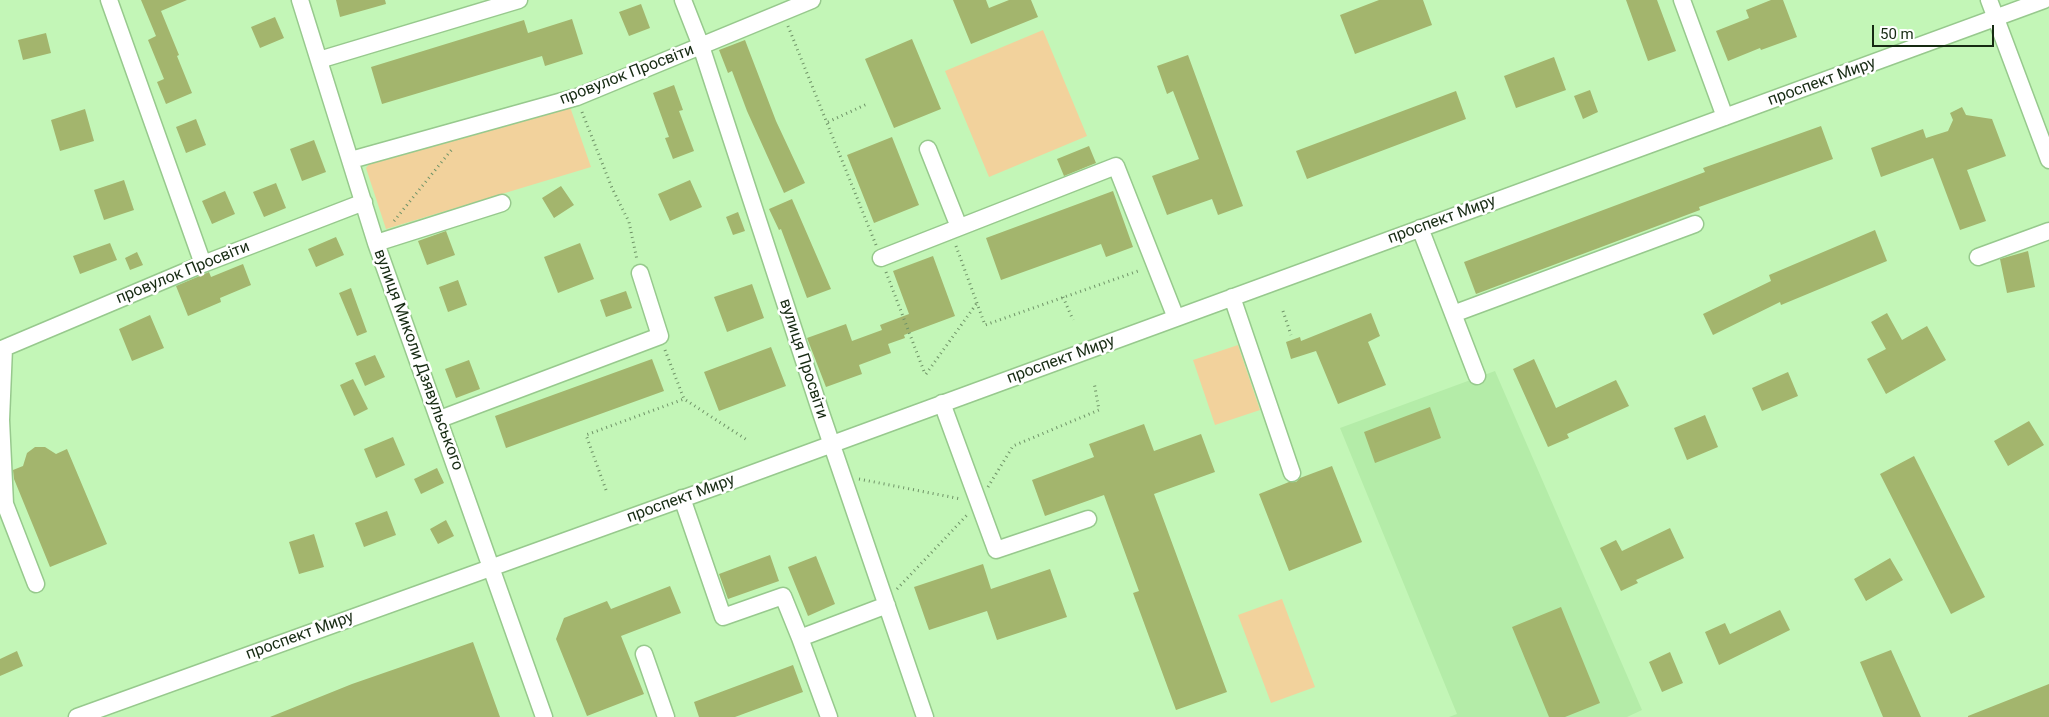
<!DOCTYPE html>
<meta charset="utf-8">
<style>
body{margin:0}
#map{position:relative;width:2049px;height:717px;overflow:hidden;background:#c3f6b7;font-family:Roboto,sans-serif}
canvas{display:block}
.scale{position:absolute;left:1872px;top:25px;width:122px;height:22px;box-sizing:border-box;border:2px solid #162a12;border-top:0;padding-left:6px;font-size:15px;line-height:18px;white-space:nowrap;color:#162a12;-webkit-text-stroke:4px #fff;paint-order:stroke}
</style>
<div id="map">
<canvas width="2049" height="717"></canvas>
<div class="scale">50 m</div>
</div>
<script>
const ctx = document.querySelector('canvas').getContext('2d');
ctx.lineJoin = 'round';
function paint(path, color) { ctx.fillStyle = color; ctx.fill(path, 'evenodd'); }
const toPath = rows => new Path2D(rows.map(r => 'M' + r).join(''));
function strokePath(path, color, width, dash) { ctx.strokeStyle = color; ctx.lineWidth = width; ctx.lineCap = dash ? 'butt' : 'round'; ctx.setLineDash(dash || []); ctx.stroke(path); }
function drawText(font, color, halo, rows, align = 'center') {
  ctx.font = font + ' Roboto,sans-serif'; ctx.lineWidth = 5; ctx.setLineDash([]); ctx.textBaseline = 'middle'; ctx.strokeStyle = halo; ctx.fillStyle = color; for (const [text, x, y, turn = 0] of rows) {
    ctx.save(); ctx.translate(x, y); ctx.rotate((+turn || 0) * Math.PI / 180); ctx.textAlign = isNaN(turn) ? turn : align; if (halo) ctx.strokeText(text, 0, 0); ctx.fillText(text, 0, 0); ctx.restore();
  }
}
paint(toPath([
 [1495,371,1642,710,1627,717,1449,717,1457,714,1340,428]
]), '#b4eca8');
paint(toPath([
 [1043,30,1087,136,989,177,945,71],
 [569,104,591,167,386,229,366,168,374,158],
 [1238,345,1260,410,1215,425,1193,360],
 [1282,599,1315,687,1271,703,1238,615]
]), '#f2d29c');
paint(toPath([
 [141,0,187,0,161,11,179,55,177,56,192,93,166,104,157,82,164,79,148,40,156,36],
 [336,0,385,0,386,4,340,17],
 [953,0,986,0,989,8,1009,0,1031,0,1038,17,971,44],
 [1379,0,1423,0,1432,25,1355,54,1340,15],
 [1626,0,1657,0,1676,51,1648,61],
 [1771,0,1783,0,1797,37,1761,50,1760,48,1728,61,1716,31,1749,18,1746,10],
 [641,4,650,28,629,36,619,12],
 [275,17,284,38,260,48,251,27],
 [572,19,583,54,545,66,542,56,382,104,371,67,524,20,528,33],
 [46,33,51,53,23,60,18,40],
 [912,39,941,109,894,128,865,59],
 [745,40,776,121,805,183,784,193,747,111,732,71,728,73,719,50],
 [1188,55,1243,206,1218,215,1212,199,1167,215,1152,176,1199,159,1173,91,1167,94,1157,66],
 [1554,57,1566,90,1516,108,1504,76],
 [674,85,683,110,679,111,694,151,673,159,665,138,669,137,653,93],
 [1590,90,1598,112,1583,119,1574,96],
 [1456,91,1466,119,1307,179,1296,151],
 [1962,107,1966,115,1992,119,2006,156,1967,170,1986,221,1960,230,1933,158,1881,177,1871,148,1923,129,1926,138,1948,131,1953,120,1950,113],
 [85,109,94,141,60,151,51,120],
 [196,119,206,145,186,153,176,127],
 [1821,126,1833,159,1699,207,1700,210,1476,294,1464,262,1705,172,1703,168],
 [892,137,919,205,874,223,847,155],
 [314,140,326,172,302,181,290,149],
 [1089,146,1096,163,1064,176,1057,159],
 [124,180,134,210,104,220,94,190],
 [690,180,702,207,670,221,658,194],
 [276,183,286,208,264,217,253,192],
 [561,186,574,205,554,218,542,198],
 [225,191,235,214,212,224,202,201],
 [1113,191,1133,247,1106,257,1101,244,1001,280,986,238],
 [792,199,831,289,807,298,781,229,779,230,769,209],
 [738,212,745,231,733,235,726,217],
 [1875,230,1887,261,1781,305,1780,302,1713,335,1703,314,1771,281,1769,275],
 [446,231,455,255,427,265,418,241],
 [336,237,344,255,316,267,308,249],
 [110,243,117,260,80,274,73,256],
 [580,243,594,279,558,293,544,257],
 [2028,251,2035,287,2007,293,2000,259],
 [137,252,143,265,130,270,125,258],
 [933,256,955,316,904,335,905,338,888,344,891,353,859,365,862,374,826,387,807,338,846,324,852,341,882,330,880,325,909,314,893,271],
 [243,264,251,285,220,298,221,302,188,316,176,286,209,272,211,277],
 [458,280,467,305,448,312,439,287],
 [752,284,764,318,727,332,714,297],
 [351,288,367,332,357,336,339,293],
 [626,291,632,308,606,317,600,300],
 [1371,313,1380,336,1368,342,1386,385,1338,404,1316,351,1291,359,1286,342,1300,337,1301,341],
 [1887,313,1902,340,1927,326,1946,360,1886,394,1867,359,1886,349,1871,322],
 [150,315,164,348,132,361,119,329],
 [771,347,786,386,719,411,704,372],
 [375,355,385,377,365,386,355,363],
 [652,359,664,391,506,448,495,416],
 [1534,359,1556,408,1616,380,1629,406,1567,434,1569,438,1548,447,1513,369],
 [469,360,480,389,456,398,445,369],
 [1788,372,1798,396,1762,411,1752,388],
 [353,379,368,409,354,416,340,385],
 [1430,407,1441,438,1375,463,1364,432],
 [1705,415,1718,447,1687,460,1674,428],
 [2029,421,2044,445,2008,466,1994,441],
 [1144,424,1154,451,1201,434,1215,472,1154,494,1227,692,1176,710,1133,593,1139,591,1104,495,1045,516,1032,480,1094,457,1089,444],
 [393,437,405,465,376,478,364,449],
 [35,447,45,447,56,454,67,449,107,544,50,567,14,479,13,470,23,466,27,453],
 [1914,456,1985,597,1951,614,1880,474],
 [1332,466,1362,542,1289,571,1259,494,1289,482,1296,482,1300,478],
 [437,468,444,483,421,494,414,479],
 [387,511,396,535,364,547,355,523],
 [446,520,454,536,438,544,430,529],
 [1670,528,1684,558,1636,580,1638,583,1621,591,1600,548,1616,540,1622,551],
 [314,534,324,567,299,574,289,542],
 [770,555,779,581,728,599,719,574],
 [816,556,835,604,808,616,788,567],
 [1890,558,1903,580,1866,601,1854,579],
 [983,564,991,589,1050,569,1067,617,997,640,987,611,929,630,914,587],
 [670,586,681,613,621,636,644,694,587,716,556,639,564,618,607,601,611,609],
 [1561,607,1600,703,1565,717,1549,717,1512,627],
 [1780,610,1790,630,1719,665,1705,632,1725,623,1730,634],
 [473,642,500,717,270,717,352,684],
 [1891,650,1921,717,1883,717,1860,662],
 [17,651,23,666,0,676,0,659],
 [1670,652,1683,683,1662,692,1649,662],
 [793,665,803,692,735,717,699,717,694,702],
 [2049,684,2049,717,1968,717,1968,716]
]), '#a3b56d');
const minor = toPath([
 [109,0,203,264],
 [300,0,376,243,544,717],
 [683,0,701,46,821,413,925,717],
 [1682,0,1725,117],
 [1989,0,2049,160],
 [319,60,519,0],
 [928,149,959,227],
 [351,160,577,97,812,0],
 [1420,228,1477,376],
 [376,243,502,203],
 [1978,257,2049,231],
 [881,258,1116,166,1176,318],
 [1232,297,1292,473],
 [1453,314,1695,224],
 [942,403,996,550,1088,519],
 [440,419,660,336,640,273],
 [682,498,723,617,783,596,800,638,887,605],
 [36,584,5,504,1,420,4,348,203,264,364,202],
 [800,638,829,717],
 [644,654,666,717],
 [77,717,726,483,2044,0]
]);
strokePath(minor, '#97c98d', 19);
strokePath(toPath([
 [788,26,876,245],
 [582,112,612,188,629,222,637,260],
 [828,122,867,104],
 [394,221,453,148],
 [956,246,985,325,1141,270],
 [886,272,925,374],
 [1063,297,1073,320],
 [1283,311,1291,335],
 [665,350,684,399,747,440],
 [926,374,977,303],
 [859,479,961,499],
 [988,487,1013,446,1099,410,1094,382],
 [606,490,586,435,684,399],
 [897,589,967,515]
]), '#6f9367', 3, [1, 4]);
strokePath(minor, '#fff', 16);
drawText('16px', '#162a12', '#fff', [
 ["провулок Просвіти",627,75,-21],
 ["проспект Миру",1822,82,-20],
 ["проспект Миру",1442,220,-20],
 ["провулок Просвіти",183,273,-22],
 ["вулиця Просвіти",803,359,72],
 ["вулиця Миколи Дзявульського",418,360,70],
 ["проспект Миру",1061,360,-20],
 ["проспект Миру",681,499,-20],
 ["проспект Миру",300,636,-20]
]);
</script>
